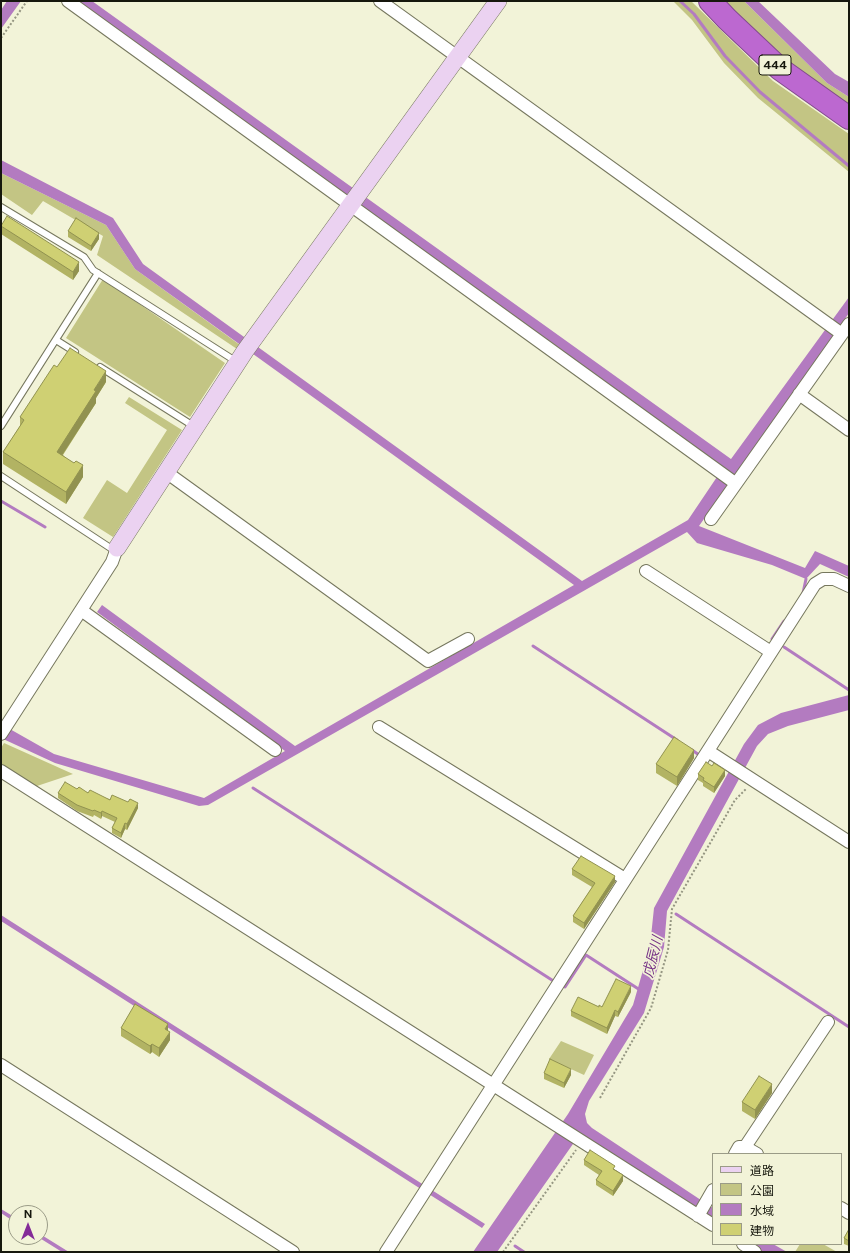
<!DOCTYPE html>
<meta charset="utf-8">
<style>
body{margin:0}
#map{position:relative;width:850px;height:1253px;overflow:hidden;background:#f2f3d8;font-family:"Public Sans","Noto Sans JP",sans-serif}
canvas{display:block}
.frame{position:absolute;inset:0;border:2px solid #16170d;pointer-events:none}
.legend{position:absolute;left:712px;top:1153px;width:130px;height:92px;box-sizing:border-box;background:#f2f3d8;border:1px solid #9a9b87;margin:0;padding:5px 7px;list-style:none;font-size:12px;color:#16170d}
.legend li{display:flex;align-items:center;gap:8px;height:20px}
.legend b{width:20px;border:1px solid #9a9b87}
.north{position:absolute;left:8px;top:1205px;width:40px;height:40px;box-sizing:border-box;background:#f2f3d8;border:1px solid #9a9b87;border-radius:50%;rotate:0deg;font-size:11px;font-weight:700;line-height:16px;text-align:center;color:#16170d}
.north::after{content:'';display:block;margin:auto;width:14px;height:18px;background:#842b98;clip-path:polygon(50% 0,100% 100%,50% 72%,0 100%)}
</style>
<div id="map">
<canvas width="850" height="1253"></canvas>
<div class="frame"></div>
<ul class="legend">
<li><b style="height:5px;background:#ebd2f1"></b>道路</li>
<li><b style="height:11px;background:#c3c584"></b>公園</li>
<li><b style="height:11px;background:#b37bc0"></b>水域</li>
<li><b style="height:11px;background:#cfd073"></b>建物</li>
</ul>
<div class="north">N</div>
</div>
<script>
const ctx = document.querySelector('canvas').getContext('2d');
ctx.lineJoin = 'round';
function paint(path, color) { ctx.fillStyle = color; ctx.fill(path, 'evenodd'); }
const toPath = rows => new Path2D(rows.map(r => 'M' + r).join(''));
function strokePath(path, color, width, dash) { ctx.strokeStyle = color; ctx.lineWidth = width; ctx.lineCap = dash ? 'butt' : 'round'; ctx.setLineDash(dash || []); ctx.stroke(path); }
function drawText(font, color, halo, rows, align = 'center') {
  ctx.font = font + ' "Public Sans","Noto Sans JP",sans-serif'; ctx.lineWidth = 3.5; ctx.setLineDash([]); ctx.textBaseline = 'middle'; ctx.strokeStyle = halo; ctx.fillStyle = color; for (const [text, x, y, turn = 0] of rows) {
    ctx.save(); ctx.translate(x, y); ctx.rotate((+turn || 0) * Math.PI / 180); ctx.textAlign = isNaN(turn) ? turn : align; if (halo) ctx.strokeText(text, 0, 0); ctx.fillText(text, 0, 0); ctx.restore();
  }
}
paint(toPath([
 [673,1,691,1,773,81,849,134,849,172,758,98,724,63,692,20],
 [720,1,744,1,827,83,849,97,849,109,789,66],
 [1,173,106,225,135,269,240,345,237,349,97,255,103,236,43,201,32,215,1,194],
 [103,279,225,363,190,417,66,338],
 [129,397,182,430,113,537,83,518,107,480,127,493,167,430,125,403],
 [4,743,73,774,34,787,1,766,1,748],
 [561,1041,594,1055,584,1075,549,1059],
 [800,1244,823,1244,837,1252,795,1252]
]), '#c3c584');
paint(toPath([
 [7,1,21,1,1,29,1,10],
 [75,1,92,1,731,459,849,297,849,313,699,526,805,568,815,551,849,566,849,577,820,564,806,579,772,565,697,543,687,532,208,805,199,806,55,763,1,738,1,724,54,754,204,798,285,751,97,612,102,605,295,746,574,585,135,269,106,225,1,173,1,160,113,218,143,264,582,581,688,520,723,468],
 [744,1,758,1,835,74,849,82,849,97,827,83],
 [849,695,849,710,788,726,768,734,757,746,667,911,664,947,644,1013,589,1101,585,1114,587,1123,592,1128,713,1208,713,1222,580,1134,497,1252,473,1252,568,1114,633,1005,650,946,654,908,744,744,758,725,781,713],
 [1,915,485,1224,482,1228,1,921],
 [1,1209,16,1218,16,1223,1,1213],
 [40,1234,69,1252,62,1252,38,1237,40,1237],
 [749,1244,773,1244,787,1252,762,1252]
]), '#b37bc0');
strokePath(toPath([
 [680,1,694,14,725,56,760,92,849,166],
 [1,501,45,527],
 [803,593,806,579],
 [772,639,784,621],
 [533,646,677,740],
 [784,647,849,690],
 [692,750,702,757],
 [253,788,555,982],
 [676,914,849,1027],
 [560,984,565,987,586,955,640,990],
 [515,1246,524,1252]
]), '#b37bc0', 3);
const lane = toPath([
 [1,207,84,257,93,270,237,362],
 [56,340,75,352],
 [100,367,195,427],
 [1,426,98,273],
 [1,476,115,551]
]);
const street = toPath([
 [68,1,735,483],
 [380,1,842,334],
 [799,394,849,430],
 [166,472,428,661,468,639],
 [711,519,849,324],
 [646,571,771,652],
 [81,610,275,750],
 [379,727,625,879],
 [1,734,112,562,117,548],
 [708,751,849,842],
 [1,771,713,1225],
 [1,1065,293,1252],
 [745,1147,828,1022],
 [735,1154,739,1147,745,1147,757,1154],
 [841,1208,849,1213],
 [698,1216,713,1190],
 [743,1244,755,1252],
 [386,1252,815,584,823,579,834,579,849,586]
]);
const secondary = toPath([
 [117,548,245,351,498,1]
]);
const highway = toPath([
 [710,1,727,19,780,69,849,118]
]);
strokePath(lane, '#76775e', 8);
strokePath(street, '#76775e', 14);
strokePath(secondary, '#76775e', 18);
strokePath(highway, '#824c8c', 24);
strokePath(toPath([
 [1,38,27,1],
 [600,1098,651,1008,668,950,672,909,735,800,746,789],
 [503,1252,576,1150]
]), '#959682', 2, [2, 2]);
strokePath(lane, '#fff', 6);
strokePath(street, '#fff', 12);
strokePath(secondary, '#ebd2f1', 17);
strokePath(highway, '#bc68d0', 22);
paint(toPath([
 [1,226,79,271,73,280,1,234],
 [68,231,99,239,91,251,68,237],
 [106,382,96,398,96,403,63,455,83,477,66,504,3,464,3,452,20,426,20,417],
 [694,758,677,786,656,773,656,764],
 [698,774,725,776,714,793,703,786,703,783,698,780],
 [77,789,138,808,127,830,125,829,121,838,112,833,112,828,115,822,102,816,101,819,94,815,93,817,77,811,58,798,58,793],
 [572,869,615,882,584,929,573,922,573,916,592,887,572,875],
 [631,992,618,1017,615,1016,607,1034,571,1016,571,1011,602,1007],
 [121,1028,168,1031,170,1040,159,1057,152,1052,150,1054,121,1036],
 [544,1073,571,1075,564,1088,544,1079],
 [772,1093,755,1119,742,1111,742,1102],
 [584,1160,615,1170,623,1181,613,1196,596,1185,596,1180,599,1175,584,1165],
 [849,1229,849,1246,844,1244,844,1238]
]), '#b2b363');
paint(toPath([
 [99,233,99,239,91,251,91,246],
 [79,262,79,271,73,280,73,272],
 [106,371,106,382,96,398,96,403,57,463,57,452,94,390],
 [83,465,83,477,66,504,66,492],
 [694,750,694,758,677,786,677,777],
 [725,770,725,776,714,793,714,787],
 [138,803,138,808,127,830,127,824],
 [102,811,102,816,101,819,101,813],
 [125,823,125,829,121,838,121,833],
 [615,876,615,882,584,929,584,923],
 [631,986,631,992,618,1017,618,1012],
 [615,1010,615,1016,607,1034,607,1028],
 [168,1024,168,1032,165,1029],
 [170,1032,170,1040,159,1057,159,1048],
 [152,1044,152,1052,150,1054,150,1046],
 [571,1069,571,1075,564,1088,564,1083],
 [772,1084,772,1093,755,1119,755,1110],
 [623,1175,623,1181,613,1196,613,1191]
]), '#919250');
const building = toPath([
 [7,216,79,262,73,272,1,226,7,216],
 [76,218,99,233,91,246,68,231,76,218],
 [70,348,106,371,94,390,96,391,57,452,74,463,76,461,83,465,66,492,3,452,24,420,20,417,54,365,57,367,70,348],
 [674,737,694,750,677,777,656,764,674,737],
 [706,762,712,766,714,763,725,770,714,787,703,780,704,778,698,774,706,762],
 [65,782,77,789,79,787,88,793,90,790,110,800,112,795,128,802,130,799,138,803,127,824,125,823,121,833,112,828,117,818,102,811,101,813,94,810,93,811,77,805,58,793,65,782],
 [581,856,615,876,584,923,573,916,595,883,572,869,581,856],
 [616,979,631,986,618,1012,615,1010,607,1028,571,1011,578,997,599,1007,599,1005,602,1007,616,979],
 [135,1004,168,1024,165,1029,170,1032,159,1048,152,1044,150,1046,121,1028,135,1004],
 [550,1059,571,1069,564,1083,544,1073,550,1059],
 [759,1076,772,1084,755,1110,742,1102,759,1076],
 [590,1150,615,1166,613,1169,623,1175,613,1191,596,1180,602,1171,584,1160,590,1150],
 [849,1229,849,1241,844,1238,849,1229]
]);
paint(building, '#cfd073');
strokePath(building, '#919250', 1);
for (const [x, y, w] of [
 [775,65,32]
]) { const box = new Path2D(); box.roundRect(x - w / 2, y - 10, w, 20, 3); ctx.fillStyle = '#f2f3d8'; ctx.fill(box); strokePath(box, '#16170d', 1); }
drawText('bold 12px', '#16170d', null, [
 ["444",775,65]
]);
drawText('italic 14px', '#753185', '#f2f3d8', [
 ["戊辰川",653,957,-76]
]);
</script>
